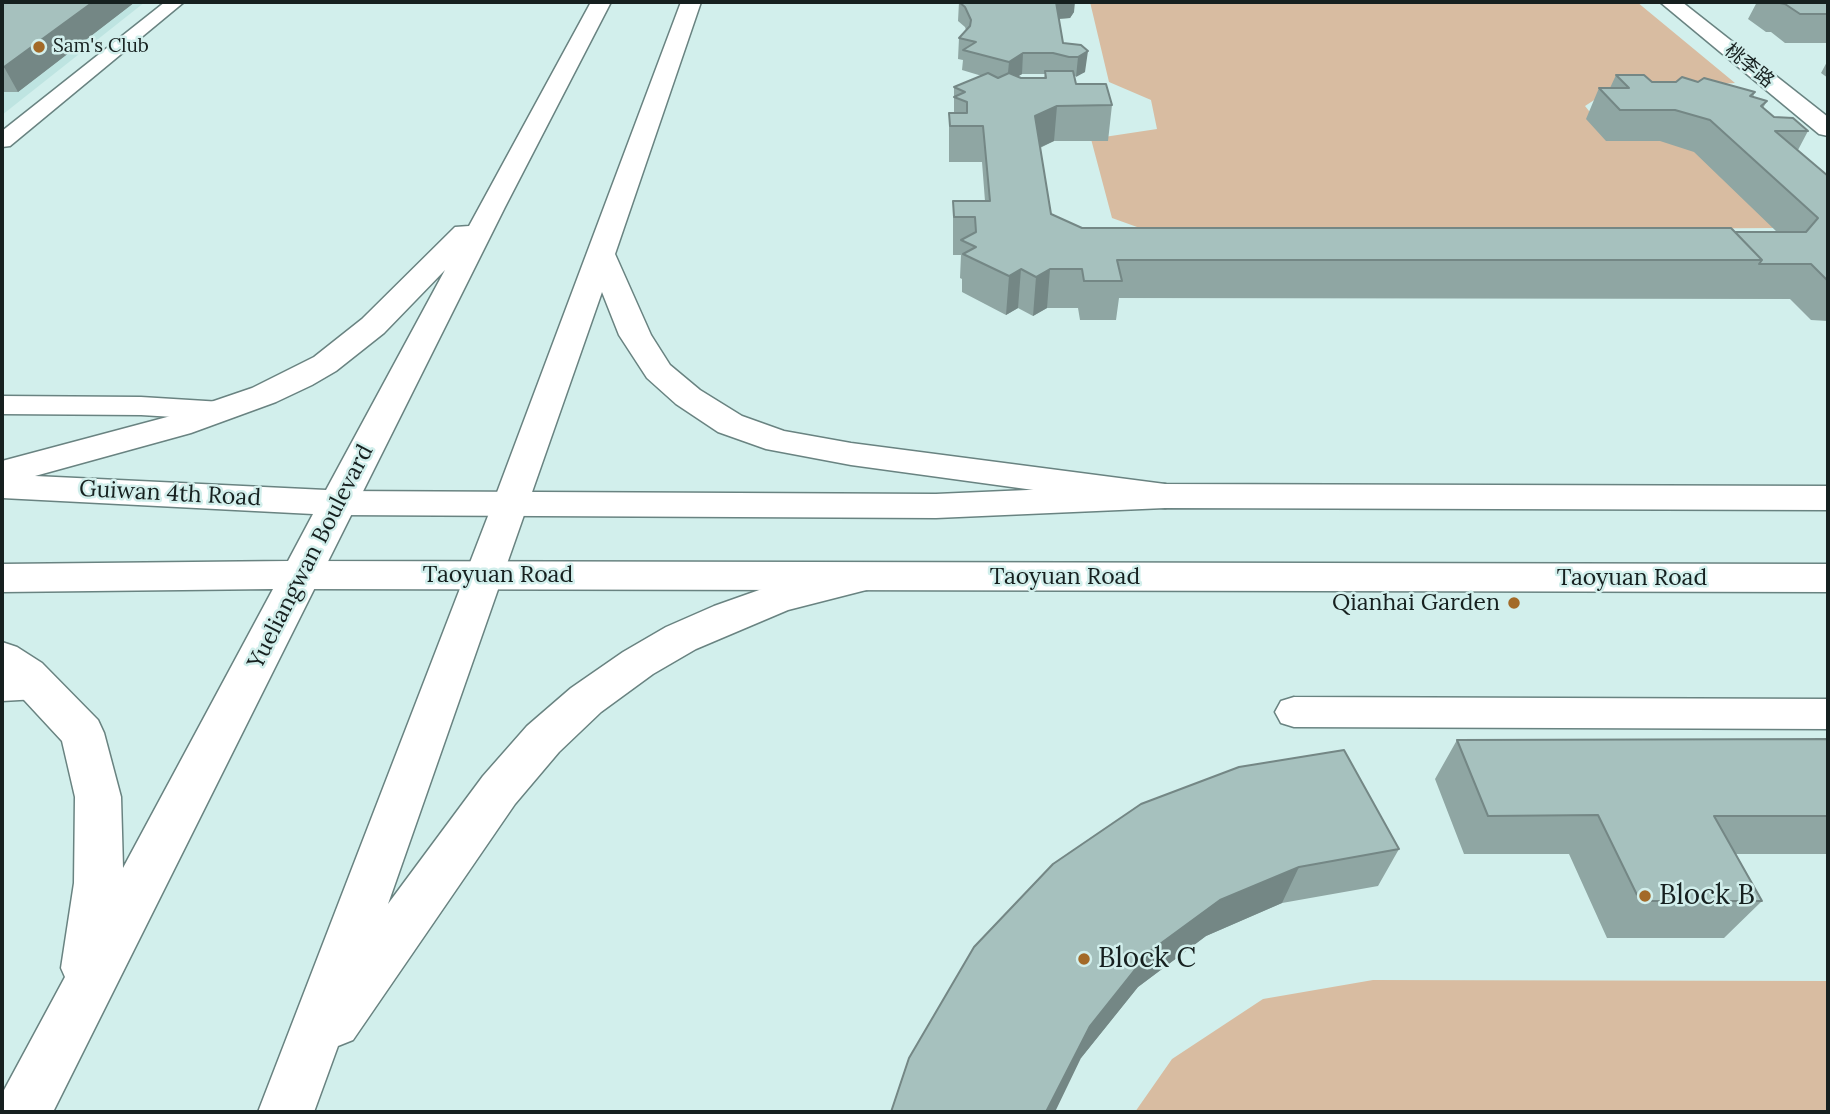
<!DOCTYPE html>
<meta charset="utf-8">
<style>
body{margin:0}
#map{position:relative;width:1830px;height:1114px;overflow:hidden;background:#d2efec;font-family:Lora,serif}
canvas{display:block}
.frame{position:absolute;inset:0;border:4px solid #16201f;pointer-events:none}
</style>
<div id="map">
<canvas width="1830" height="1114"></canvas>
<div class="frame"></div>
</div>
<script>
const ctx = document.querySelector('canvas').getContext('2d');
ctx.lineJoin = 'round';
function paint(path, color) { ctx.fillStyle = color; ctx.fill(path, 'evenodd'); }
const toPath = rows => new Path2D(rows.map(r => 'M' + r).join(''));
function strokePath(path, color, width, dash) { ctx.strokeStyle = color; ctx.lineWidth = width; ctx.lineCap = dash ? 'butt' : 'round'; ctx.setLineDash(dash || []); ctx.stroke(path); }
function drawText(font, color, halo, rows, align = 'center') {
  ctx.font = font + ' Lora,"Noto Sans SC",serif'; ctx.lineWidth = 5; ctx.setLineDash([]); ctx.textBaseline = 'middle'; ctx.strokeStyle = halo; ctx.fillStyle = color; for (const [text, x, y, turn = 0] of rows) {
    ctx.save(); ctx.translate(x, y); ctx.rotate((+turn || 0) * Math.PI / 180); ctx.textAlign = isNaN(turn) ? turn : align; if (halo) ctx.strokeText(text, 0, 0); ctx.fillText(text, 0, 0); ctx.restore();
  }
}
paint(toPath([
 [2,2,145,2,2,115]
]), '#bee4e1');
paint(toPath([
 [1090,2,1637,2,1735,83,1608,91,1585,106,1606,132,1701,140,1777,228,1151,232,1112,218,1091,139,1157,129,1151,100,1109,82],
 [1373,980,1828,981,1828,1112,1135,1112,1172,1059,1263,999]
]), '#d8bca1');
const service = toPath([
 [165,2,184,2,10,146,2,147,2,131,165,2],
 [2,396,141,397,222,402,232,405,237,411,232,417,222,420,141,415,2,414,2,396],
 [37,671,50,675,55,685,50,695,37,699,2,701,2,673,37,671],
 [1294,697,1828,699,1828,729,1294,727,1281,723,1275,712,1281,701,1294,697]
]);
const minor = toPath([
 [1660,2,1682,2,1828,117,1828,136,1819,134,1660,2]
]);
const secondary = toPath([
 [1165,484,1828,486,1828,510,1165,508,936,518,339,515,326,512,321,503,326,494,339,491,936,494,1165,484],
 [302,561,1828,564,1828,592,302,589,288,585,282,575,288,565,302,561]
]);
const primary = toPath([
 [591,2,611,2,505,207,53,1112,2,1112,3,1092,65,977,61,968,74,883,75,797,62,741,12,687,2,680,2,642,17,647,42,663,98,720,104,733,121,797,123,868,273,589,2,592,2,564,288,561,313,514,2,498,2,461,167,417,252,388,314,357,362,319,455,227,469,226,591,2],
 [445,270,326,490,35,476,191,433,276,402,312,385,336,371,384,333,445,270],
 [681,2,701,2,615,254,651,335,670,365,700,390,742,416,784,431,851,443,1165,484,1178,487,1183,496,1178,505,1165,508,851,465,766,449,718,432,676,404,647,378,619,335,602,292,388,904,483,776,527,726,571,688,623,652,666,627,714,606,779,583,864,563,878,567,884,577,878,587,788,610,696,649,653,674,601,712,559,752,515,804,353,1040,338,1046,314,1112,258,1112,493,503,681,2]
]);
strokePath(service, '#698381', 3);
strokePath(minor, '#698381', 3);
strokePath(secondary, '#698381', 3);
strokePath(primary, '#698381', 3);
paint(service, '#fff');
paint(minor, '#fff');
paint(secondary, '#fff');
paint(primary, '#fff');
paint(toPath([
 [2,2,135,2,18,92,2,92],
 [959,2,1074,12,1070,18,1059,19,1063,43,1081,45,1085,72,1074,77,1076,84,1112,105,1108,141,1054,141,1040,148,1051,214,1082,228,1777,232,1694,152,1660,141,1606,141,1586,119,1599,88,1610,88,1616,75,1652,82,1698,82,1755,92,1753,97,1767,101,1763,108,1774,117,1808,131,1798,150,1828,176,1828,321,1811,320,1790,299,1119,298,1116,320,1080,320,1078,308,1047,308,1033,316,1018,308,1006,315,962,292,962,279,960,278,961,255,953,255,953,201,985,201,982,162,949,162,949,113,954,113,954,87,982,76,962,70,963,60,958,59,959,38,966,30,965,27,958,21],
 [1022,74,1045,74,1044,78,1021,78,1017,77],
 [1757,2,1828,2,1828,43,1785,43,1771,32,1766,32,1748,19],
 [1828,60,1828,78,1821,73],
 [1828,739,1828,854,1736,854,1762,901,1724,938,1607,938,1569,854,1464,854,1435,779,1457,740],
 [1399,849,1378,886,1282,903,1206,936,1138,987,1081,1058,1053,864]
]), '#8fa6a3');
paint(toPath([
 [93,2,135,2,18,92,4,67],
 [1056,2,1075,2,1074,12,1070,18,1055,19],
 [1088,51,1085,72,1076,77,1078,57],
 [1023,53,1022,74,1007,83,1009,62],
 [1057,106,1054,141,1032,151,1035,116],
 [1021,269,1018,308,1006,315,1009,276],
 [1050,269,1047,308,1033,316,1036,277],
 [1299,867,1282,903,1206,936,1138,987,1081,1058,1055,1112,1046,1112,1090,1026,1149,952,1220,900]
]), '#748785');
const building = toPath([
 [2,2,93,2,4,67,2,67,2,2],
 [959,2,1056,2,1063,43,1081,45,1088,51,1078,57,1069,57,1053,53,1023,53,1009,62,963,50,976,42,959,38,970,26,971,20,965,7,959,2],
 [1778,2,1828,2,1828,14,1800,14,1785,4,1780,3,1778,2],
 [1045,71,1073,71,1076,84,1106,84,1112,105,1057,106,1035,116,1051,214,1082,228,1731,228,1762,260,1117,260,1122,281,1084,281,1082,269,1050,269,1036,277,1021,269,1009,276,963,254,976,247,961,240,976,232,975,217,954,217,953,201,990,201,983,126,950,126,949,113,967,113,967,102,954,97,965,92,954,87,988,73,998,78,1009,73,1021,78,1046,78,1045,71],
 [1616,75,1644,75,1652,82,1676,82,1682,77,1698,82,1704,78,1755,92,1750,96,1767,101,1761,106,1774,117,1793,118,1808,131,1775,131,1828,176,1828,281,1811,264,1759,264,1762,260,1735,232,1806,232,1818,218,1710,120,1675,110,1620,110,1599,88,1629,88,1616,75],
 [1828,739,1828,816,1714,816,1762,901,1640,901,1598,815,1488,816,1457,740,1828,739],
 [1344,750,1399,849,1299,867,1220,900,1149,952,1090,1026,1046,1112,891,1112,909,1058,974,947,1053,864,1141,804,1239,767,1344,750]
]);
paint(building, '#a6c1be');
strokePath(building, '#748785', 2);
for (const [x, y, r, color] of [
 [39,47,7,"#a36a28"],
 [1514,603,7,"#a36a28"],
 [1645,896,7,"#a36a28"],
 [1084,959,7,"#a36a28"]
]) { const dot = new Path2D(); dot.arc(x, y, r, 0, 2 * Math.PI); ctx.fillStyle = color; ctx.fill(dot); strokePath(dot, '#d2efec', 2.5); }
drawText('19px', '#16201f', '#d2efec', [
 ["Sam's Club",53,47]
], 'left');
drawText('19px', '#16201f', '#d2efec', [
 ["桃李路",1749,66,39]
]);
drawText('23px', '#16201f', '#d2efec', [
 ["Guiwan 4th Road",170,494,3],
 ["Yueliangwan Boulevard",311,557,-63],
 ["Taoyuan Road",498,575],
 ["Taoyuan Road",1065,577],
 ["Taoyuan Road",1632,578]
]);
drawText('23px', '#16201f', '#d2efec', [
 ["Qianhai Garden",1500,603]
], 'right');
drawText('28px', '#16201f', '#d2efec', [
 ["Block B",1659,896],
 ["Block C",1098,959]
], 'left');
</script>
